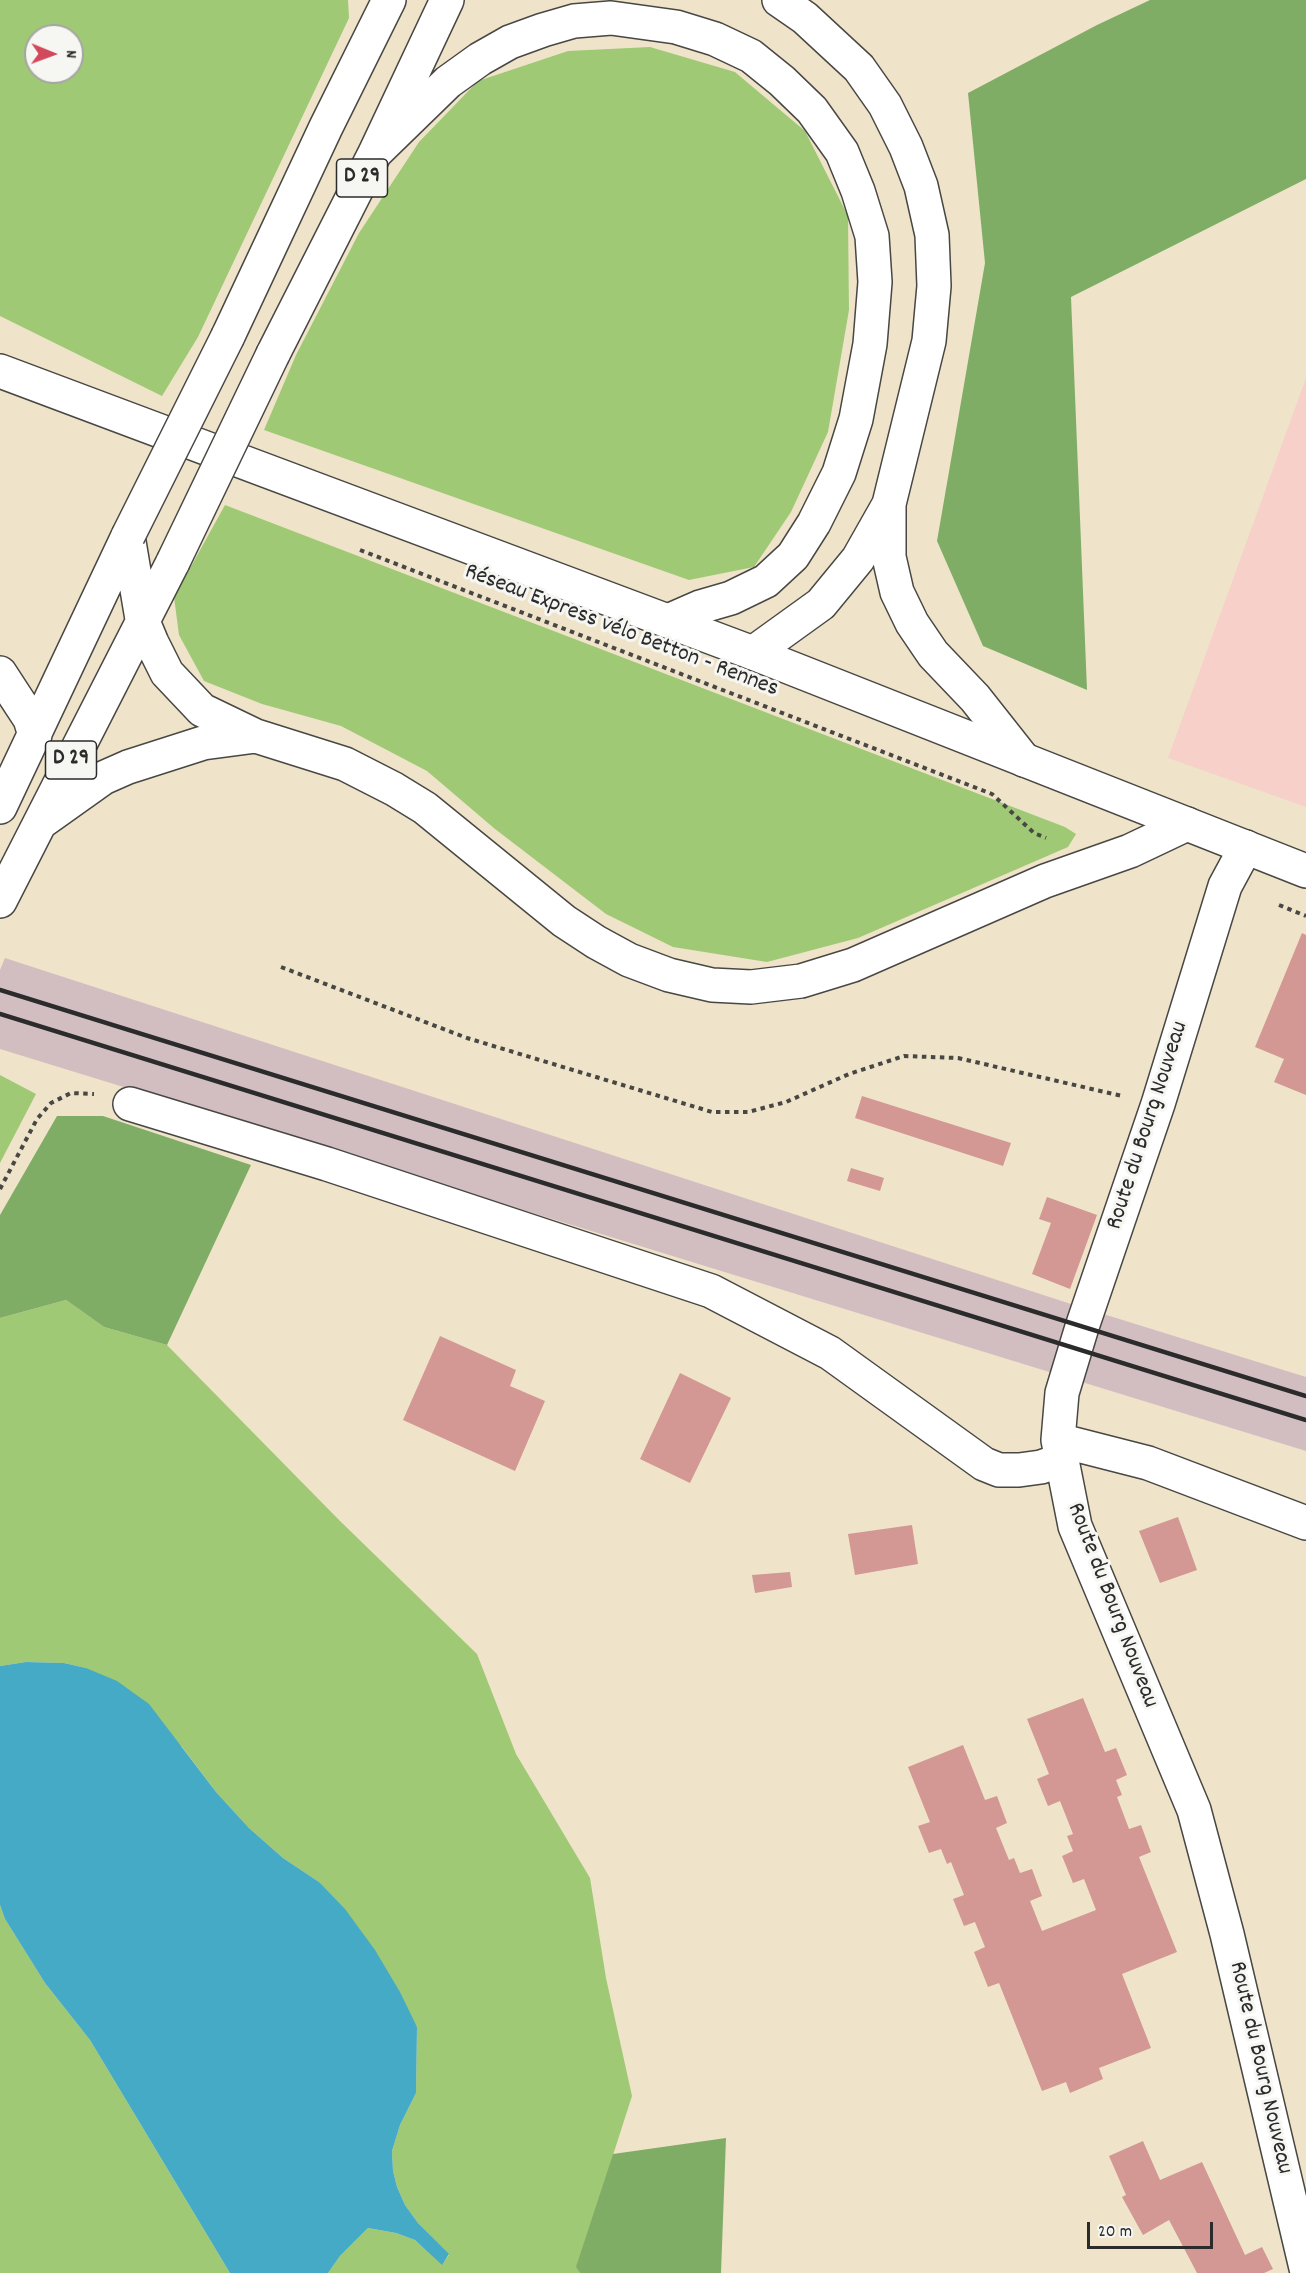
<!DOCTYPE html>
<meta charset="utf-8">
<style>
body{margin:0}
#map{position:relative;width:1306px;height:2273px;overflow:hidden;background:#efe4ca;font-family:Dekko,sans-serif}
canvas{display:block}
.north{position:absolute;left:24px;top:24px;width:60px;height:60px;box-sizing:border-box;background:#f6f6f2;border:2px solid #a5a5a2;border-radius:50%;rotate:91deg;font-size:16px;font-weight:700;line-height:24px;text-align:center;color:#2b2b2b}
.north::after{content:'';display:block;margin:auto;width:21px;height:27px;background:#d1495b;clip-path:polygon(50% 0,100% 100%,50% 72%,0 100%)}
.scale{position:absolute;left:1087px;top:2222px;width:126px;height:27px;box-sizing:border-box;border:3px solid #2b2b2b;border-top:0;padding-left:8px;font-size:18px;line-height:21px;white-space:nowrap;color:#2b2b2b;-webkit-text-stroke:4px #f6f6f2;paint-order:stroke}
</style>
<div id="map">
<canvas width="1306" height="2273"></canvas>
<div class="north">N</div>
<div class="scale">20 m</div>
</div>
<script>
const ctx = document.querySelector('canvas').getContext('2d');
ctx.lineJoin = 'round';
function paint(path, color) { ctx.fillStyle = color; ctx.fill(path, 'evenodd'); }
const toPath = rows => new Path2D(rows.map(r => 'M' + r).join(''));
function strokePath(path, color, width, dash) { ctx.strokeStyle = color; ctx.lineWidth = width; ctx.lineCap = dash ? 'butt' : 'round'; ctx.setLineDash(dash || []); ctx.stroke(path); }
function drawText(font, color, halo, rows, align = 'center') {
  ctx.font = font + ' Dekko,sans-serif'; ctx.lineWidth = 6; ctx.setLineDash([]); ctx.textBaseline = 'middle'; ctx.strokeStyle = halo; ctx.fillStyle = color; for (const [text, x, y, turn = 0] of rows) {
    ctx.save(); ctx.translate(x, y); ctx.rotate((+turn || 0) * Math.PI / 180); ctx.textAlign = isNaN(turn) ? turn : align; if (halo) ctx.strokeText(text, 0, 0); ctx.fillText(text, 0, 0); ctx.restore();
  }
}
paint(toPath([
 [1306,378,1306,807,1168,758]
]), '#f7d0c9');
paint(toPath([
 [5,958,1068,1303,1306,1377,1306,1451,0,1049,0,970]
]), '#d2bec1');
paint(toPath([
 [0,0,348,0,349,18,198,337,162,396,0,316],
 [36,36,72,36,72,72,36,72],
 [650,47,735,72,805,131,848,216,849,310,828,432,791,512,754,567,689,580,264,430,296,355,359,233,419,142,478,81,568,51],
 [225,505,1065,827,1076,834,1068,847,858,938,767,962,673,947,606,914,495,829,427,771,341,726,262,704,204,681,179,635,174,597],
 [0,1075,36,1094,0,1163],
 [66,1300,104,1327,167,1345,340,1521,477,1654,516,1754,590,1878,606,1978,632,2096,577,2267,580,2273,328,2273,340,2256,368,2228,396,2233,415,2240,442,2264,449,2255,418,2223,405,2205,397,2187,393,2171,392,2151,400,2125,416,2093,417,2027,319,1882,283,1858,249,1828,216,1792,182,1747,86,1668,64,1663,26,1662,0,1666,0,1318],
 [0,1905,5,1919,45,1983,90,2040,230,2273,0,2273]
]), '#a0c975');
paint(toPath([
 [1150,0,1306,0,1306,179,1071,297,1087,690,983,646,937,541,985,263,968,93,1097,25],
 [57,1116,103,1116,251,1165,167,1345,104,1327,66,1300,0,1318,0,1215],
 [726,2138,721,2273,580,2273,576,2267,613,2154]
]), '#80ad66');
paint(toPath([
 [26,1662,64,1663,86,1668,117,1681,149,1704,216,1792,249,1828,283,1858,319,1882,345,1909,375,1950,400,1992,417,2027,416,2093,400,2125,392,2151,393,2171,397,2187,405,2205,418,2223,449,2254,442,2265,415,2240,396,2233,368,2228,340,2256,328,2273,230,2273,90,2040,45,1983,5,1919,0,1905,0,1666]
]), '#45aac5');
paint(toPath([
 [1302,933,1306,935,1306,1095,1274,1082,1284,1059,1255,1047],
 [862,1096,1011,1143,1003,1166,855,1118],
 [851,1168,884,1178,880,1191,847,1181],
 [1047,1197,1097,1215,1070,1289,1032,1274,1051,1223,1039,1219],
 [440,1336,516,1370,510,1386,545,1401,515,1471,403,1420],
 [680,1373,731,1398,690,1483,640,1459],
 [1178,1517,1197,1570,1160,1583,1139,1531],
 [912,1525,918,1564,855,1575,848,1534],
 [790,1572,792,1587,755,1593,752,1575],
 [1083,1698,1105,1752,1116,1748,1127,1775,1116,1780,1122,1795,1117,1797,1129,1829,1141,1825,1151,1852,1139,1857,1177,1952,1122,1974,1151,2048,1099,2068,1103,2079,1070,2093,1066,2082,1042,2091,999,1983,988,1987,974,1952,985,1947,975,1922,964,1926,953,1899,964,1895,951,1862,947,1864,941,1849,929,1853,918,1826,930,1822,908,1767,963,1745,985,1800,997,1796,1007,1823,996,1828,1009,1860,1014,1858,1020,1873,1032,1869,1042,1896,1030,1901,1042,1931,1096,1910,1084,1879,1073,1883,1062,1856,1073,1851,1067,1836,1073,1834,1060,1801,1048,1806,1037,1779,1049,1774,1027,1719],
 [1143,2141,1160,2180,1202,2162,1245,2255,1262,2247,1273,2269,1264,2273,1197,2273,1169,2220,1143,2235,1122,2197,1126,2195,1109,2156]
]), '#d39794');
const minor = toPath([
 [1246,847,1225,886,1158,1104,1082,1327,1062,1393,1058,1440,1075,1526,1194,1810,1227,1934,1306,2268],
 [130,1104,327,1164,711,1291,830,1353,984,1464,999,1470,1019,1470,1041,1467,1061,1460],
 [1058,1440,1148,1463,1306,1523]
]);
const secondary = toPath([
 [0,371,753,653,1306,871]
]);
const primary = toPath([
 [779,0,805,18,859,68,885,105,906,147,921,186,932,235,934,286,929,341,889,504,889,557,897,592,912,623,933,654,975,698,1024,760],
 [375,153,448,82,480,59,510,42,543,30,574,21,611,18,676,27,715,39,751,56,782,81,812,110,842,152,858,191,872,236,875,282,870,344,856,419,839,473,814,523,793,556,766,581,731,598,700,607,668,621],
 [228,336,326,127,389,0],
 [273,354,375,153,447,0],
 [128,536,142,619,152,643,167,673,202,710,256,736,345,764,394,789,425,808,564,921,596,942,629,960,669,975,712,985,751,987,801,981,853,965,1045,881,1130,851,1187,824],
 [753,653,821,604,858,559,888,506],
 [0,673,30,719,35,735],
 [0,807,128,536],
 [44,820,103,778,128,767,203,743,256,736],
 [0,901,173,562]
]);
strokePath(minor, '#484743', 36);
strokePath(secondary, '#484743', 36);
strokePath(primary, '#484743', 36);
strokePath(toPath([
 [360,550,992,794,1034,833,1046,838],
 [1279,905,1306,916],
 [281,967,467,1038,712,1112,748,1112,786,1102,849,1074,904,1056,958,1058,1122,1096],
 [0,1189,37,1119,51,1103,71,1093,94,1094]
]), '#484743', 4, [4.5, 4.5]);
strokePath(minor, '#fff', 33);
strokePath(secondary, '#fff', 33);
strokePath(primary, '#fff', 33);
strokePath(toPath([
 [0,990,1306,1396],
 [0,1014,1306,1420]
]), '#2b2b2b', 4.5);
const primaryBridge = toPath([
 [128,536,228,336],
 [173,562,273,354]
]);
strokePath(primaryBridge, '#484743', 36, []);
strokePath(primaryBridge, '#fff', 33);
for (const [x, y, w] of [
 [362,178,51],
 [71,760,51]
]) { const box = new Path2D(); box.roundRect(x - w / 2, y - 19, w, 38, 4.5); ctx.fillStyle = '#f6f6f2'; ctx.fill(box); strokePath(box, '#2b2b2b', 1.5); }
drawText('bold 22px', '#2b2b2b', null, [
 ["D 29",362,178],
 ["D 29",71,760]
]);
drawText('24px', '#2b2b2b', '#f6f6f2', [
 ["Réseau Express vélo Betton - Rennes",621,632,21],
 ["Route du Bourg Nouveau",1149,1126,-72],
 ["Route du Bourg Nouveau",1111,1606,69],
 ["Route du Bourg Nouveau",1259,2068,77]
]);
</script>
